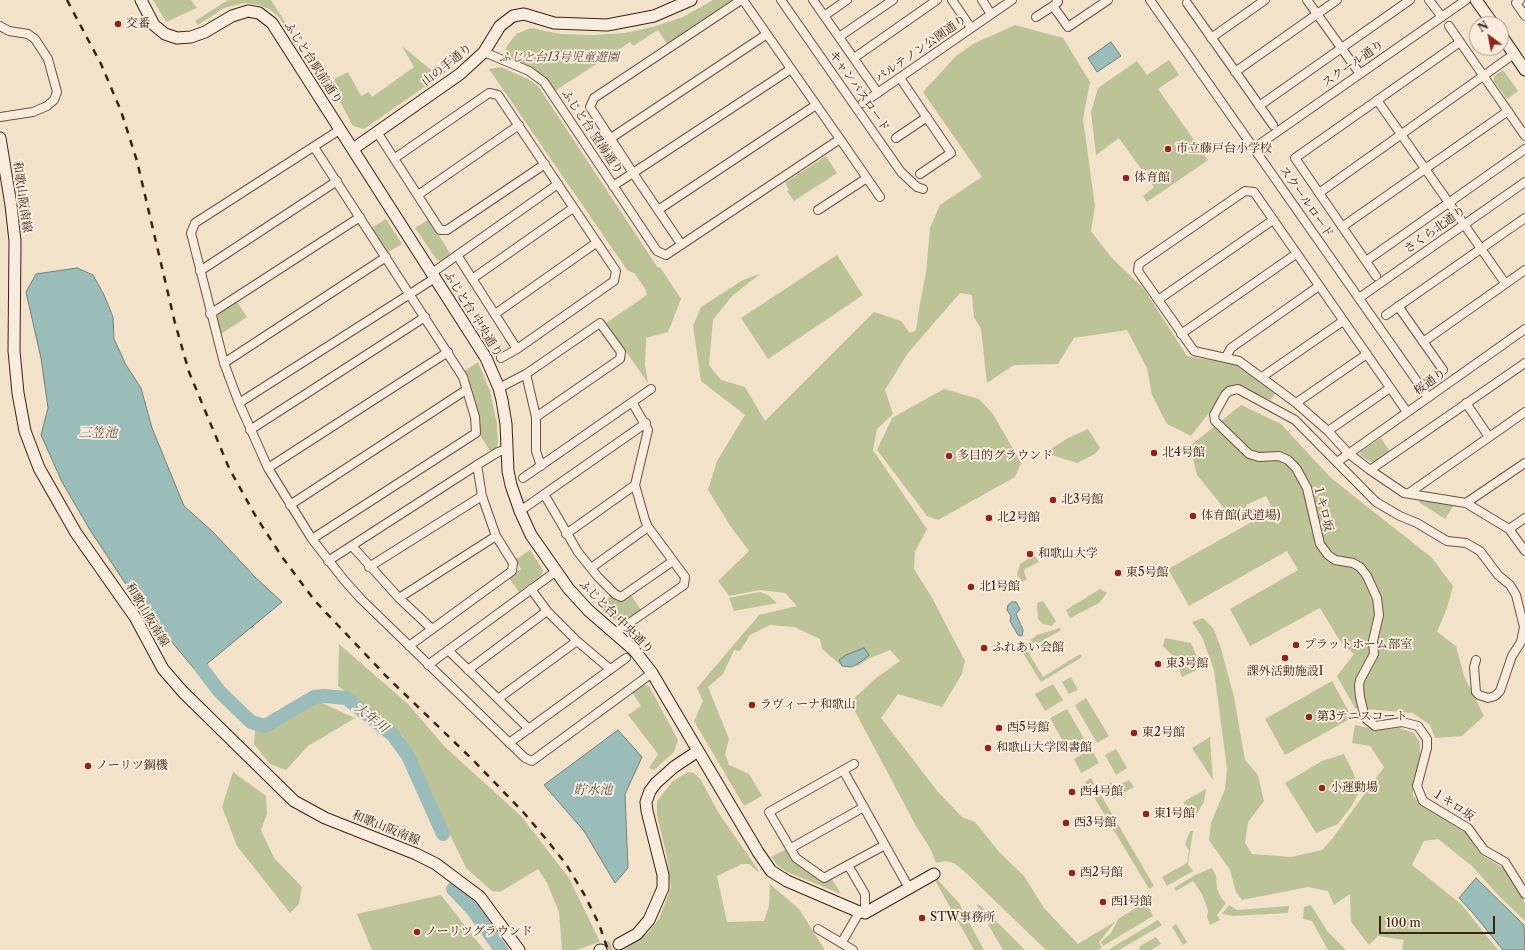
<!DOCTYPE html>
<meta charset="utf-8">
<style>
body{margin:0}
#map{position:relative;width:1525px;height:950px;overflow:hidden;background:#f2e2ca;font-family:"Libre Caslon Text",serif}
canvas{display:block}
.north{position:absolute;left:1469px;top:16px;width:40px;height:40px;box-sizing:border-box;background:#f7ecdd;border:1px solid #ac9b8c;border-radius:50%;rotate:328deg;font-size:11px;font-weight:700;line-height:16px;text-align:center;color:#3c2213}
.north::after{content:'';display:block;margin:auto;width:14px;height:18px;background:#8f2418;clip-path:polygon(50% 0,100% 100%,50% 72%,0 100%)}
.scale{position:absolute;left:1379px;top:916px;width:116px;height:18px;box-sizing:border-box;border:2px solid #3c2213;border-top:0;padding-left:5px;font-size:12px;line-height:14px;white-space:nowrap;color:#3c2213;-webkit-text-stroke:3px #f7ecdd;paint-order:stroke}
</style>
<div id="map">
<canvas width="1525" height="950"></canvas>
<div class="north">N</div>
<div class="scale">100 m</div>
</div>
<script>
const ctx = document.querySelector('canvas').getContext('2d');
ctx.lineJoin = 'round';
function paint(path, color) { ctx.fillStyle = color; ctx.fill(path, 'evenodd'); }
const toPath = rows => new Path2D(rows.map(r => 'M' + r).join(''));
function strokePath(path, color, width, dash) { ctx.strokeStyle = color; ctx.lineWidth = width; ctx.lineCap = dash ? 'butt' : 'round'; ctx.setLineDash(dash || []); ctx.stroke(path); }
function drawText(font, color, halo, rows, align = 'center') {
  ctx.font = font + ' "Libre Caslon Text","Noto Serif JP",serif'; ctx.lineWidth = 4; ctx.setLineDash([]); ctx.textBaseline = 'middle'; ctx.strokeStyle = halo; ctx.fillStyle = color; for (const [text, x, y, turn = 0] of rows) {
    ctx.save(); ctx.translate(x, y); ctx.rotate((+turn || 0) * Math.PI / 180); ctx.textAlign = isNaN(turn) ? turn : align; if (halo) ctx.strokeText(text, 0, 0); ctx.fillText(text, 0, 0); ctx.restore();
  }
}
paint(toPath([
 [153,0,191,0,197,8,166,22],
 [228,0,271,0,288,27,286,28,279,17,269,9,258,5,244,3,224,8,198,25,195,21],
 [713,0,734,0,668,45,658,30,633,46,630,42,555,91,539,73,529,66,503,56,507,46,516,34,531,28,560,34,593,35,625,33,653,27,683,17],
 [1015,25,1063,38,1090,82,1083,119,1095,206,1091,231,1111,257,1144,289,1187,356,1240,365,1275,394,1270,400,1240,387,1230,386,1191,436,1167,424,1152,395,1147,368,1127,330,1074,338,1058,364,1014,365,987,383,981,329,974,317,972,295,960,293,908,353,885,390,893,414,877,429,873,450,927,529,915,552,914,569,931,596,965,661,962,674,942,707,898,694,881,718,938,792,962,817,975,822,999,852,1024,876,1044,908,1078,944,1116,921,1099,942,1102,948,1098,950,1046,950,965,872,954,863,945,861,936,863,930,848,916,826,850,702,876,678,900,661,890,650,870,658,858,666,841,665,822,649,820,639,794,627,770,625,750,635,740,651,734,650,723,674,708,687,729,739,725,754,729,765,749,774,762,796,744,806,694,721,703,701,697,688,759,615,797,606,785,593,760,590,729,596,718,581,749,551,731,527,708,490,717,461,745,415,701,381,693,326,701,307,743,280,760,274,732,296,713,320,709,365,721,380,745,387,765,421,874,312,901,321,910,333,916,330,920,303,926,273,930,228,940,205,982,177,923,92,956,56,973,44],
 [402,46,436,74,453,67,364,129,353,126,338,98,334,79,348,72,361,96,369,92,372,97,414,67],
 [1169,60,1179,75,1158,89,1208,160,1147,202,1143,196,1154,187,1119,138,1096,155,1091,112,1098,88,1137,61,1147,75],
 [501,67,528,79,538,86,658,268,660,267,681,299,668,332,646,338,645,365,648,383,606,323,647,295,645,288,634,273,627,270,489,69],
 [1503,70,1518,91,1507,99,1494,81,1494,76],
 [826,156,837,173,794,201,787,191,789,190,785,183],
 [386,219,402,244,387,253,371,228],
 [429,219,451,255,441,261,437,260,415,228],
 [837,255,863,295,768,359,741,318],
 [237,302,247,317,221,334,216,319,219,313],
 [478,362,490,391,497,424,498,444,495,449,490,451,480,435,475,400,464,371],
 [944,389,979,399,993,414,1021,463,1015,477,938,520,927,516,877,450,892,418],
 [1241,405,1281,424,1331,478,1431,557,1453,586,1447,608,1437,632,1456,646,1464,676,1484,716,1462,736,1435,738,1430,725,1413,713,1355,708,1337,676,1354,654,1340,641,1320,608,1250,646,1230,609,1298,570,1287,551,1189,606,1168,569,1273,510,1266,496,1246,505,1250,517,1235,522,1197,475,1190,446],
 [1088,429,1100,448,1095,454,1077,463,1049,454,1049,450,1068,438],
 [1381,438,1390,452,1375,462,1371,462,1360,455,1361,451],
 [1420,499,1454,505,1445,519,1419,502],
 [530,550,543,570,542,575,519,592,509,578,521,569,515,560],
 [1034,555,1039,562,1025,569,1024,572,1027,579,1022,582,1017,575,1020,564],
 [1100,589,1107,593,1099,603,1070,618,1066,610],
 [760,592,768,595,777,603,734,611,729,598],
 [611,595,620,602,631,595,641,610,623,623,617,622,599,607],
 [1043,601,1056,621,1052,626,1043,624,1038,619,1037,603],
 [1203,618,1213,628,1220,645,1234,697,1245,760,1258,775,1264,801,1248,822,1245,843,1252,854,1291,857,1322,850,1332,839,1384,767,1370,746,1352,743,1355,725,1380,730,1399,728,1414,733,1420,743,1420,759,1413,781,1413,796,1421,804,1466,833,1479,853,1503,868,1512,878,1525,903,1525,921,1500,897,1472,866,1438,839,1424,841,1412,865,1461,904,1498,950,1402,950,1404,940,1378,936,1369,945,1351,922,1350,894,1334,905,1328,891,1308,887,1242,900,1236,892,1230,870,1209,840,1211,823,1225,789,1227,769,1214,670,1202,637,1192,622],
 [1060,628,1061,630,1027,650,1023,646,1037,635],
 [1165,638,1191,643,1197,657,1199,669,1182,677,1175,658,1163,646],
 [339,644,408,704,445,747,521,816,569,878,600,942,577,950,562,950,559,912,547,883,538,869,500,892,492,891,466,868,403,736,338,686],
 [1027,650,1043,677,1080,654,1082,657,1041,682,1023,653],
 [1071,677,1078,690,1069,694,1062,682],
 [1332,681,1350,714,1348,720,1285,755,1265,719],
 [642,684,649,686,678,740,674,752,654,770,649,768,658,754,628,715,641,706,632,692],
 [1053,684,1063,700,1045,711,1035,694],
 [306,696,355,718,308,746,286,770,270,764,254,744,255,730,276,712],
 [1086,698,1109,736,1097,743,1075,705],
 [1067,709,1086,742,1069,752,1050,718],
 [1210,737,1212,768,1213,780,1192,748],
 [1091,749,1099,763,1081,773,1074,759],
 [1116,749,1127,768,1116,775,1105,755],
 [1344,754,1354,774,1358,794,1351,807,1338,824,1316,833,1285,783,1322,761],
 [233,772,266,796,267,814,261,830,274,858,302,887,299,904,290,913,237,846,222,807],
 [688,772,694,773,701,780,718,812,759,871,758,872,749,864,742,864,717,876,727,922,764,921,769,906,770,884,799,909,825,950,623,950,648,933,659,919,671,887,667,857,657,815,657,801,673,781],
 [1091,778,1154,886,1149,889,1085,782],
 [1129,780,1134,787,1113,799,1105,785,1111,782,1115,787],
 [1206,789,1204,802,1193,820,1183,802],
 [1190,831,1193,831,1188,864,1193,871,1167,886,1162,877,1187,863,1189,850,1185,844],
 [786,849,793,860,824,883,832,879,841,894,787,872,777,865,771,857],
 [1212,868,1216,876,1217,889,1222,899,1226,903,1217,915,1220,920,1210,925,1207,917,1208,911,1202,894,1193,881,1176,891,1174,888,1195,875],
 [937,879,959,903,984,950,974,950,936,882],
 [441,895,484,950,372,950,357,914],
 [1146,902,1153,916,1103,946,1101,942,1111,933,1118,919],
 [976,904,981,906,1025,950,1003,950],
 [1229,905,1237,910,1289,906,1288,913,1233,916,1222,914],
 [1311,905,1327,931,1346,950,1328,950,1312,921,1303,919,1304,907],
 [1158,920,1162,925,1119,950,1108,950],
 [1176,924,1187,942,1183,945,1172,927],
 [1156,937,1161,944,1151,950,1139,950,1140,946]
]), '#bcc396');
const water = toPath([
 [1111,42,1121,56,1097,72,1088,58,1111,42],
 [77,268,93,275,104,295,113,317,114,339,126,365,141,388,152,428,184,506,213,532,255,577,282,602,197,672,135,598,90,530,62,482,41,435,48,408,41,358,26,292,36,274,77,268],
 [1012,602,1016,602,1020,609,1016,614,1023,630,1022,636,1018,635,1010,621,1011,616,1007,610,1008,605,1012,602],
 [864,648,869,655,862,661,852,667,842,666,839,660,846,655,864,648],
 [618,730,642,757,625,794,628,868,615,883,584,831,544,785,618,730],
 [1476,878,1524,925,1525,950,1503,950,1472,912,1459,898,1476,878]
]);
paint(water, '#9bbdb9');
strokePath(water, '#757f77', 1);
strokePath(toPath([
 [201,667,219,691,251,722,265,726,314,697,324,696,346,698,393,735,408,756,443,834],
 [453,889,473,910,501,950]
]), '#9bbdb9', 14);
strokePath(toPath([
 [601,950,619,944]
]), '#cebca5', 11, [11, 5.5]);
const street = toPath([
 [741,0,594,98,590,107,633,173,791,69],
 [781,0,901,172,917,187,923,189],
 [813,0,878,93],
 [952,0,971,28],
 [982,0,991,14],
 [1057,0,1058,2,1053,6,1068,27,1108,0],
 [1150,0,1428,397],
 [1307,0,1360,74],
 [1429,0,1442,17],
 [1520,0,1516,3,1525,16],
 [1187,3,1273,125],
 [824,16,847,0],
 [1036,17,1053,6],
 [0,26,9,31,28,34,35,39,48,59,57,92,54,100,47,106,33,112,0,117],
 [1449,26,1525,136],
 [839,37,893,0],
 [1211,38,1265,0],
 [484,52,529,71,544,82,657,251,666,255,840,139,743,0],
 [854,58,937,0],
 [1235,72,1337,0],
 [900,78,951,153,920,174],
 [1377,100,1505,283],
 [863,103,1012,0],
 [1259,106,1410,0],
 [341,129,195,223,191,233,224,363,239,403,268,468,312,539,344,580,361,599,525,758,532,761,652,673],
 [377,132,440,230,447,230,545,164],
 [611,138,767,34],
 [896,138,927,117],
 [840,139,880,197],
 [1254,148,1466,0],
 [395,158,489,93,498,95,616,271,614,281,517,349,457,255],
 [613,186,633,173,681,244],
 [1319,193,1514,54],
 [418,195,519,125],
 [658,210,816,105],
 [818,210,867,178],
 [1342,227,1508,111],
 [1366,261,1525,149],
 [200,271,337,181],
 [432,273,558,184],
 [1376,276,1295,158,1460,42],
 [472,279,573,208],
 [1359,298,1525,182],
 [1158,300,1273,220],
 [1398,306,1443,370],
 [210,314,360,217],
 [495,314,596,243],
 [1386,315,1525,218],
 [1181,334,1296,254],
 [1423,342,1525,270],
 [1226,357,1231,348,1319,286],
 [501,358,517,349],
 [224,363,386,257],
 [526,374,536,417,536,451,541,466],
 [1262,377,1343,321],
 [499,388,526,374,600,323,621,352,620,359,536,417],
 [239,403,435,278],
 [1296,403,1367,354],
 [1466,403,1489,437],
 [1407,412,1254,192,1245,191,1139,264,1138,271,1194,351,1239,361,1296,403,1328,431,1348,453,1370,470,1404,493,1466,503,1509,529,1525,551],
 [250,430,425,317],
 [1328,431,1390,388],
 [1337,462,1525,329],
 [268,468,448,352],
 [1370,470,1525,363],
 [523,478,651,389],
 [1409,493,1525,412],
 [544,494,578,552,598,577,615,594,621,597,673,561],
 [1466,503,1525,463],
 [290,505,466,390],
 [520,511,646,423],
 [1509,529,1525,518],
 [566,534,635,485],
 [312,539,476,433,475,417,463,377,314,147],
 [352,546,399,598,432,629],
 [328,561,477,465,498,452,507,449],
 [369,567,482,496],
 [591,568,648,527],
 [531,589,547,611,577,641,610,669],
 [399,598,496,536],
 [615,633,684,585,685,577,648,527,645,520,635,485,648,430,632,402],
 [409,646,512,571,513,563,496,536,490,519,482,496,477,465],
 [448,650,529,729],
 [1476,660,1474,667,1476,692,1479,695,1488,698,1495,696,1500,691,1512,656,1521,642,1524,627,1516,595,1510,585,1498,575,1480,551,1466,543,1447,541,1417,523,1400,516,1376,502,1295,420,1238,389,1229,391,1225,395,1214,415,1215,421,1249,454,1259,457,1279,456,1288,460,1296,468,1307,488,1320,544,1328,555,1335,560,1353,563,1360,567,1367,576,1377,598,1379,615,1373,641,1374,654,1360,680,1359,686,1360,697,1365,718,1375,726,1402,722,1418,726,1427,739,1427,748,1417,786,1423,801,1468,828,1484,850,1505,862,1525,894],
 [428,665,555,572],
 [468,670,547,611],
 [499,698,577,641],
 [509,743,626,658],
 [854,764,769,812,796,858,824,878,885,845],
 [843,770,909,888],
 [791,848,864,807],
 [848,865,865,894,865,913],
 [818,929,853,950],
 [842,942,860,911]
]);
const secondary = toPath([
 [141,0,154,25,165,34,177,38,191,37,205,32,232,16,248,11,259,13,272,23,486,358,499,388,502,400,506,424,508,471,511,485,520,511,531,535,568,588,588,610,634,650,652,673,758,852,771,871,787,881,857,911,865,913,934,874],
 [1476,0,1493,24],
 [1501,35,1525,70],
 [0,138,11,205,15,241,14,351,18,393,25,431,39,468,76,533,135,617,163,669,183,692,294,801,325,818,416,854,436,864,480,897,519,950],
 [353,149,460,74,484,52,500,26,513,16,524,14,554,23,607,25,654,16,691,0],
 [619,944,637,934,649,920,663,888,663,875,647,811,646,802,650,791,656,783,674,767,698,751],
 [600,950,601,950]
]);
strokePath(street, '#6a5241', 10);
strokePath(secondary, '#3c2213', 13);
strokePath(street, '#f7ecdd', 8);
strokePath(secondary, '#f7ecdd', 11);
strokePath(toPath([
 [67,0,101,64,121,111,137,161,175,323,189,372,229,468,255,515,282,557,315,601,387,677,473,760,524,813,546,839,566,864,584,894,599,924,608,950]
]), '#3c2213', 2.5, [7, 7]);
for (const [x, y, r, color] of [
 [118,24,4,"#8f2418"],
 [1168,149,4,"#8f2418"],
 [1126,178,4,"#8f2418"],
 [1154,453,4,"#8f2418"],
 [949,456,4,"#8f2418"],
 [1053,500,4,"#8f2418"],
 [1193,516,4,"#8f2418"],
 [989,518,4,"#8f2418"],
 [1030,554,4,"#8f2418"],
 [1118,573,4,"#8f2418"],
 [971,587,4,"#8f2418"],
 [1296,645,4,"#8f2418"],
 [984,648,4,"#8f2418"],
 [1285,658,4,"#8f2418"],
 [1158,664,4,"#8f2418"],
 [752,705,4,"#8f2418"],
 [1309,717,4,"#8f2418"],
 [999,728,4,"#8f2418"],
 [1134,733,4,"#8f2418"],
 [988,748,4,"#8f2418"],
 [88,766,4,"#8f2418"],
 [1322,788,4,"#8f2418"],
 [1072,792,4,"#8f2418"],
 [1146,814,4,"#8f2418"],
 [1066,823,4,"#8f2418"],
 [1072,873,4,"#8f2418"],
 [1103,902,4,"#8f2418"],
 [922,918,4,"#8f2418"],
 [417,932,4,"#8f2418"]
]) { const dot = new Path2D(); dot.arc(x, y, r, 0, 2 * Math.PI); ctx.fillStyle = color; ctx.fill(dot); strokePath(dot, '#f7ecdd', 1.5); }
drawText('12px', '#3c2213', '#f7ecdd', [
 ["交番",126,24],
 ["市立藤戸台小学校",1176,149],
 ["体育館",1134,178],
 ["北4号館",1162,453],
 ["多目的グラウンド",957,456],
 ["北3号館",1061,500],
 ["体育館(武道場)",1201,516],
 ["北2号館",997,518],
 ["和歌山大学",1038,554],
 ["東5号館",1126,573],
 ["北1号館",979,587],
 ["プラットホーム部室",1304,645],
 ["ふれあい会館",992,648],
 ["東3号館",1166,664],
 ["課外活動施設I",1285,672,"center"],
 ["ラヴィーナ和歌山",760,705],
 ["第3テニスコート",1317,717],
 ["西5号館",1007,728],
 ["東2号館",1142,733],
 ["和歌山大学図書館",996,748],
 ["ノーリツ鋼機",96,766],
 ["小運動場",1330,788],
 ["西4号館",1080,792],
 ["東1号館",1154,814],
 ["西3号館",1074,823],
 ["西2号館",1080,873],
 ["西1号館",1111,902],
 ["STW事務所",930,918],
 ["ノーリツグラウンド",425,932]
], 'left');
drawText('12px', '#3c2213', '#f7ecdd', [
 ["パルテノン公園通り",921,49,-35],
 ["ふじと台駅前通り",313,63,57],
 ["スクール通り",1353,64,-35],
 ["山の手通り",447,65,-38],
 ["キャンパスロード",859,91,55],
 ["ふじと台 望海通り",592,132,56],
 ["和歌山阪南線",22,197,82],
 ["スクールロード",1306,202,55],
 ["さくら北通り",1435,230,-35],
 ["ふじと台 中央通り",473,314,58],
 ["桜通り",1430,382,-35],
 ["１キロ坂",1323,508,76],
 ["和歌山阪南線",147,615,59],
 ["ふじと台 中央通り",616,617,45],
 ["１キロ坂",1453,805,33],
 ["和歌山阪南線",386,828,22]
]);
drawText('italic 12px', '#5c4a34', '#f7ecdd', [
 ["ふじと台13号児童遊園",559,58]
]);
drawText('italic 13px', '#585045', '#f7ecdd', [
 ["三笠池",98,433],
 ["大年川",371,718,38],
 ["貯水池",593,790]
]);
</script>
